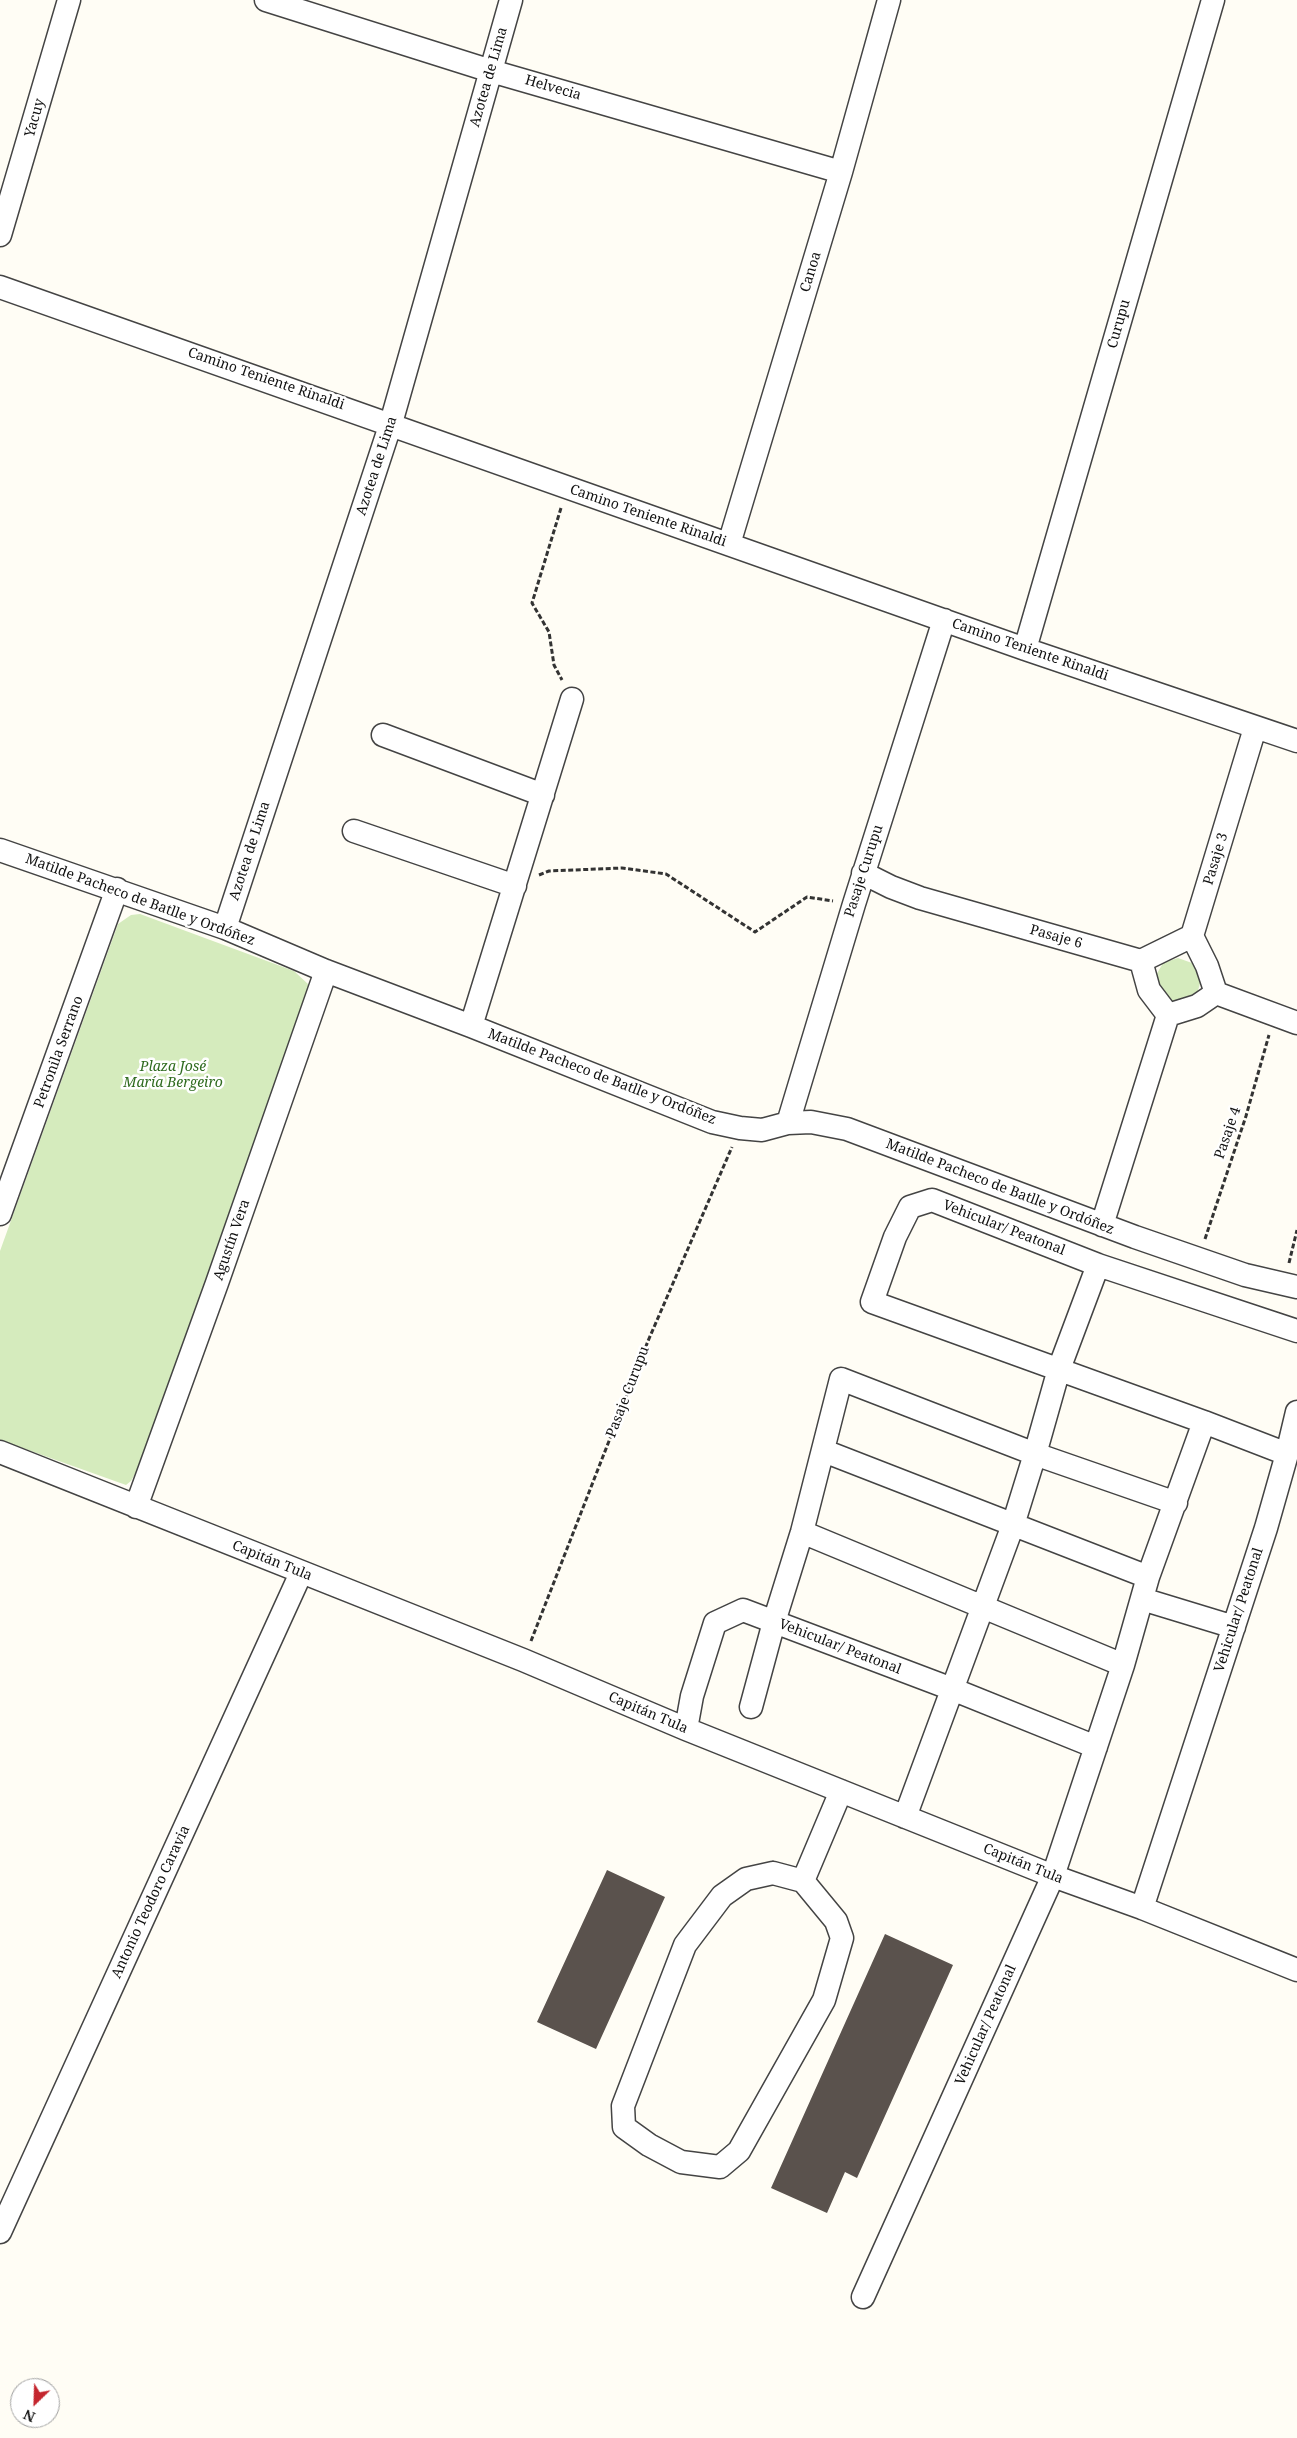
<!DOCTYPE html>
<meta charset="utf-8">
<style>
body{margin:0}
#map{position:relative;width:1297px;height:2438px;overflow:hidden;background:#fffdf5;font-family:"Noto Serif",serif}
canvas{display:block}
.north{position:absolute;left:10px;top:2378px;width:50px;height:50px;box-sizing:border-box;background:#fff;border:1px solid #a0a0a0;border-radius:50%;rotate:204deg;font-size:14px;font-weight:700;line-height:20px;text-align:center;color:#111}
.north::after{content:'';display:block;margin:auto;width:18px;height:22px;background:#c4262e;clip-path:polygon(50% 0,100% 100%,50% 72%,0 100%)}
</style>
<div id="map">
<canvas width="1297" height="2438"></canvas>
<div class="north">N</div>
</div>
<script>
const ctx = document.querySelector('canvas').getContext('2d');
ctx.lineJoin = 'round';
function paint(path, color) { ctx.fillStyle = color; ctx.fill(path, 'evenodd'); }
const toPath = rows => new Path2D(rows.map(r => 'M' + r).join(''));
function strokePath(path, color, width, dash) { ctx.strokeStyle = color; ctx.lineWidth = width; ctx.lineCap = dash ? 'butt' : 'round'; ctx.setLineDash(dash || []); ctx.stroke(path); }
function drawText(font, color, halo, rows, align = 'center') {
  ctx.font = font + ' "Noto Serif",serif'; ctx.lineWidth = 5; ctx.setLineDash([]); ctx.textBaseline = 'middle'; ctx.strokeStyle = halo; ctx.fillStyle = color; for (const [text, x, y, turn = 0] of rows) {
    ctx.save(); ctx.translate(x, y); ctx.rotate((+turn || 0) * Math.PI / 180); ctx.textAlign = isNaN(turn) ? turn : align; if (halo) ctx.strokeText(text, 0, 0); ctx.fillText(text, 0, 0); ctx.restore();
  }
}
paint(toPath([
 [140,914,294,971,308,984,310,997,145,1450,136,1472,131,1481,126,1485,0,1440,0,1251,118,924,131,915],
 [1178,958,1192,963,1201,980,1197,994,1178,1004,1164,999,1155,977,1163,963]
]), '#d5ebbd');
paint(toPath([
 [607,1870,665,1897,596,2049,537,2022],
 [885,1934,953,1965,857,2178,845,2172,827,2213,771,2188]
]), '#5a524d');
const minor = toPath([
 [266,0,491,71,841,172],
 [0,235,69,0],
 [0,287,1025,649,1297,741],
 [729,544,841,172,889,0],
 [1025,649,1213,0],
 [383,735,543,795],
 [354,831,515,886],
 [0,850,225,928,326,971,471,1026,712,1122,740,1128,762,1130,788,1123,811,1122,847,1129,1135,1237,1245,1275,1297,1287],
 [863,873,891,887,920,898,1141,961,1149,990,1168,1015,1197,1006,1216,993,1297,1023],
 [225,928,391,423,511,0],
 [1192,936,1207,966,1216,993],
 [1141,961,1192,936,1255,728],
 [471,1026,572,699],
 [788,1123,854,904,944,620],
 [0,1214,117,889],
 [1102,1225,1168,1015],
 [1098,1265,1059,1369,1035,1454,1176,1503],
 [1204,1422,1287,1454,1297,1412],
 [824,1451,1148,1577],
 [0,1452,523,1660,686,1729,1053,1876,1142,1908,1297,1970],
 [136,1507,217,1283,326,971],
 [802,1532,1123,1665],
 [1142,1599,1234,1627],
 [751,1707,774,1622,802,1532,841,1379,1035,1454,1013,1525,905,1817],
 [686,1729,692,1696,715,1623,743,1610,952,1689,1096,1747],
 [773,1873,803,1881,836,1921,842,1938,824,2000,739,2151,720,2167,681,2162,649,2145,624,2127,623,2106,685,1945,722,1896,746,1879,773,1873],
 [803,1881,841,1791],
 [1142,1908,1266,1528,1287,1454],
 [0,2232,301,1573],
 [863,2297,1053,1876,1123,1665,1148,1577,1204,1422,872,1302,895,1237,910,1207,932,1200,1098,1265,1297,1331]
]);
strokePath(minor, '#444', 25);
strokePath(toPath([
 [561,508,532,603,549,632,554,665,562,680],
 [539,875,549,871,622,868,666,874,755,932,807,897,833,901],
 [1205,1239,1246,1116,1269,1035],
 [1289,1263,1297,1230],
 [531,1641,648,1341,732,1147]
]), '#333', 3, [5, 2.5]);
strokePath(minor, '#fff', 22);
drawText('14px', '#111', '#fff', [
 ["Azotea de Lima",489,77,-74],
 ["Helvecia",553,88,16],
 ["Yacuy",35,118,-74],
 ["Canoa",811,272,-73],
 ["Curupu",1119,324,-74],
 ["Camino Teniente Rinaldi",266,379,19],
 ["Azotea de Lima",377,466,-72],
 ["Camino Teniente Rinaldi",648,516,19],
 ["Camino Teniente Rinaldi",1030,650,19],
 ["Azotea de Lima",250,851,-72],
 ["Pasaje 3",1216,859,-73],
 ["Pasaje Curupu",864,871,-72],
 ["Matilde Pacheco de Batlle y Ordóñez",140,900,20],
 ["Pasaje 6",1056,937,16],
 ["Petronila Serrano",59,1052,-70],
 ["Matilde Pacheco de Batlle y Ordóñez",602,1077,21],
 ["Pasaje 4",1228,1133,-71],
 ["Matilde Pacheco de Batlle y Ordóñez",1000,1187,21],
 ["Vehicular/ Peatonal",1004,1228,21],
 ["Agustín Vera",232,1240,-71],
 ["Pasaje Curupu",628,1392,-69],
 ["Capitán Tula",272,1561,22],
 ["Vehicular/ Peatonal",1239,1610,-72],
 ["Vehicular/ Peatonal",840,1647,21],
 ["Capitán Tula",648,1713,23],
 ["Capitán Tula",1023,1864,22],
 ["Antonio Teodoro Caravia",151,1902,-65],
 ["Vehicular/ Peatonal",986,2025,-66]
]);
drawText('italic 14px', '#2f6b1f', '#fff', [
 ["Plaza José",173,1067],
 ["María Bergeiro",173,1083]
]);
</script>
